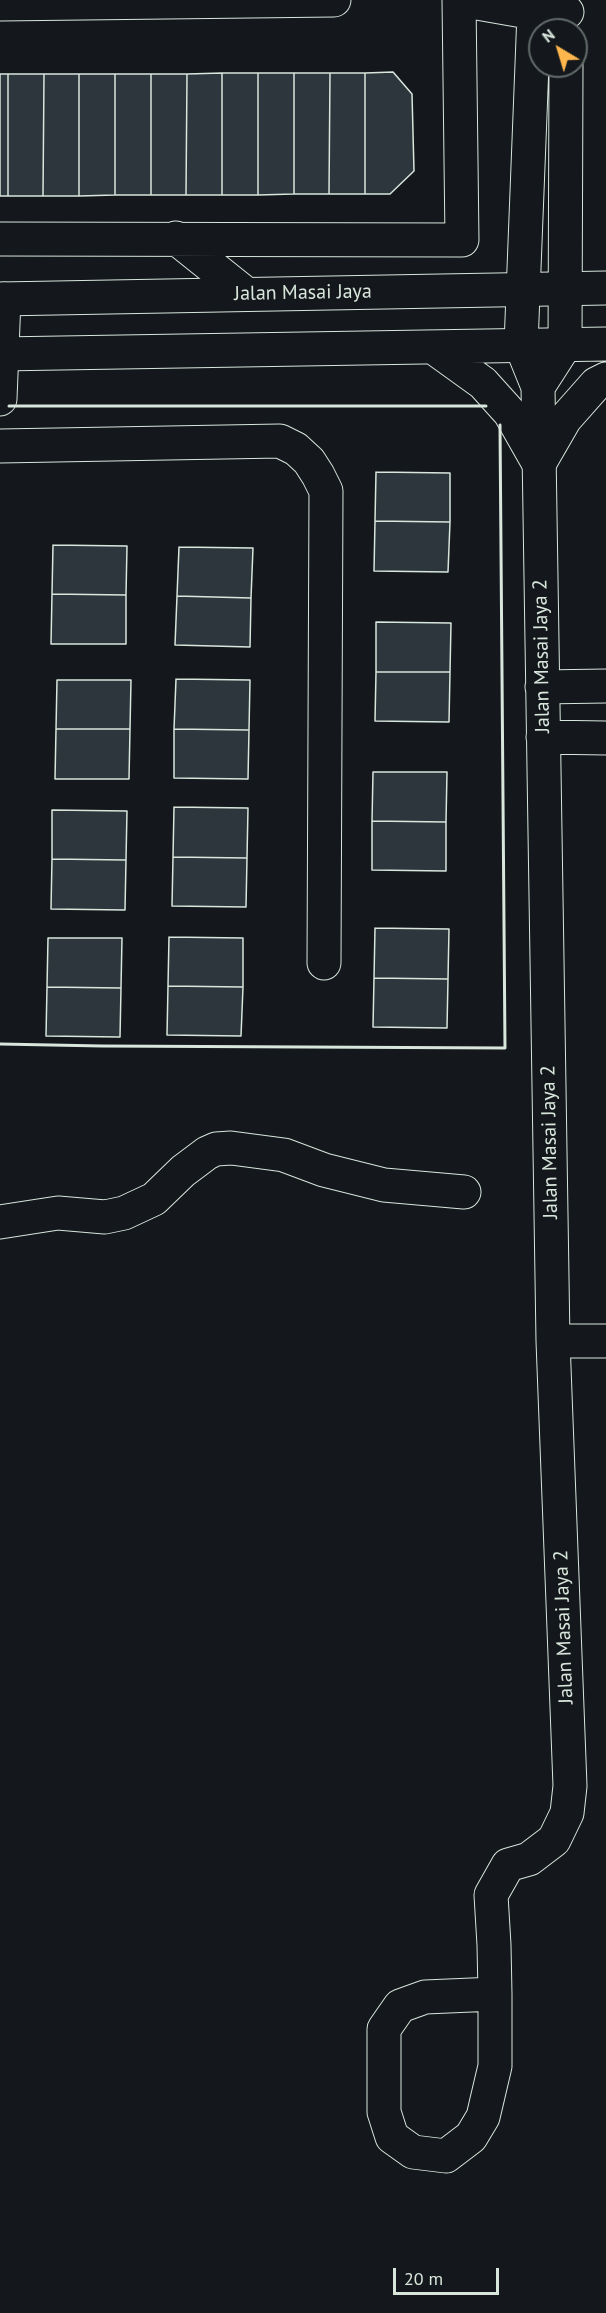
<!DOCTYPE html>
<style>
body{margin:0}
#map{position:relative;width:606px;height:2313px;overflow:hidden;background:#14181c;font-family:"PT Sans",sans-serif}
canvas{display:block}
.north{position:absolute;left:528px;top:18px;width:60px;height:60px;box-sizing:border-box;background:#14181c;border:2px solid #626a69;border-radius:50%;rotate:322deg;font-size:16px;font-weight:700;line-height:24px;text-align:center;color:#d8e6dc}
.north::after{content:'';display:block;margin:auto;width:21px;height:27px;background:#ffb74d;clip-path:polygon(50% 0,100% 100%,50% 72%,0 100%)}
.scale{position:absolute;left:393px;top:2268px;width:106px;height:27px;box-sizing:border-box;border:3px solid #d8e6dc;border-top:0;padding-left:8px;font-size:18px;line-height:21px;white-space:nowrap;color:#d8e6dc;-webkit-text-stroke:4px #14181c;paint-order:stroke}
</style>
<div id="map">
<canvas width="606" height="2313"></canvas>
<div class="north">N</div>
<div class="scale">20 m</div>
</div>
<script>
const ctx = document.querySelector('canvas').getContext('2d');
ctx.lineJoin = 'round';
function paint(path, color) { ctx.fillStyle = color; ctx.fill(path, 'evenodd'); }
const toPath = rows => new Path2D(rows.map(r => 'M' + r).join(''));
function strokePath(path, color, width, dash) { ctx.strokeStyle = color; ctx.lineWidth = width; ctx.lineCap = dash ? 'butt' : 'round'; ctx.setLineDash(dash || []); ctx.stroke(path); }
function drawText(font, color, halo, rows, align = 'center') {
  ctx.font = font + ' "PT Sans",sans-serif'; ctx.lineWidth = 4.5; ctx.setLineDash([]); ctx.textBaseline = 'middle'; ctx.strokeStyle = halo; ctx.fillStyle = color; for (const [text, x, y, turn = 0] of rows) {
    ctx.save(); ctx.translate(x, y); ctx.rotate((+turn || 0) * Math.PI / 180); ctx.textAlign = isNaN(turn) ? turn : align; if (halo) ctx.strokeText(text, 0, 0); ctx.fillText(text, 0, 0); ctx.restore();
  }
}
const building = toPath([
 [393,72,412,94,414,171,390,194,365,194,365,73,393,72],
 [222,73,222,195,186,195,187,74,222,73],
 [222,73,258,73,258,195,222,195,222,73],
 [258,73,294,73,294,194,258,195,258,73],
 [294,73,330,73,329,194,294,194,294,73],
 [330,73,365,73,365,194,329,194,330,73],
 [0,74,8,74,8,196,0,196,0,74],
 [8,74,44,74,43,196,8,196,8,74],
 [44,74,79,74,79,196,43,196,44,74],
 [79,74,115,74,115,195,79,196,79,74],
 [115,74,151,74,151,195,115,195,115,74],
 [151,74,187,74,186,195,151,195,151,74],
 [376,472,450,473,450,522,375,521,376,472],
 [375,521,450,522,448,572,374,571,375,521],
 [53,545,127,546,126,595,52,594,53,545],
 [179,547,253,548,251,598,177,596,179,547],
 [52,594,126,595,126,644,51,644,52,594],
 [177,596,251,598,250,647,175,645,177,596],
 [376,622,451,623,450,672,376,672,376,622],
 [376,672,450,672,449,722,375,721,376,672],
 [176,679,250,680,249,730,174,729,176,679],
 [57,680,131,680,130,729,56,729,57,680],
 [56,729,130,729,129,779,55,779,56,729],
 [174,729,249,730,248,779,174,778,174,729],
 [373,772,447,772,446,822,372,821,373,772],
 [174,807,248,808,247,858,173,857,174,807],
 [52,810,127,811,126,860,52,859,52,810],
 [372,821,446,822,446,871,372,870,372,821],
 [173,857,247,858,246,907,172,906,173,857],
 [52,859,126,860,125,910,51,909,52,859],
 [375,928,449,929,448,979,374,978,375,928],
 [169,937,243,938,243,987,168,986,169,937],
 [48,938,122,938,121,988,47,987,48,938],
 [374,978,448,979,447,1028,373,1027,374,978],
 [168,986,243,987,241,1036,167,1035,168,986],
 [47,987,121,988,120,1037,46,1036,47,987]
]);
paint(building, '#2c363c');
strokePath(building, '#d8e6dc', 1.5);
const minor = toPath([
 [460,0,534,13,567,12],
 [0,4,334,0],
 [176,238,246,294],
 [0,239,462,240,459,0],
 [538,387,565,345,566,66],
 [0,399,4,299],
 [0,446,280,441,296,449,309,461,318,475,326,491,324,963],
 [542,687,606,686],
 [543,737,606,738],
 [0,1222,58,1213,105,1217,124,1213,154,1199,183,1171,207,1153,216,1149,231,1148,284,1155,324,1170,384,1185,464,1192],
 [553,1341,606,1341],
 [495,1994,425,1997,400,2006,384,2029,384,2112,392,2137,413,2152,446,2156,471,2137,483,2117,495,2066,495,1994,494,1945,491,1895,508,1865,529,1859,554,1840,567,1813,570,1786,553,1341,538,387,521,345,534,13]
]);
const major = toPath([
 [0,299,606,288],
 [433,347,483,383,510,413,539,464,565,419,596,384,606,379],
 [0,354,606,344]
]);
strokePath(minor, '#d8e6dc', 35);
strokePath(major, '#d8e6dc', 35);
strokePath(minor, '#14181c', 33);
strokePath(major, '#14181c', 33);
strokePath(toPath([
 [9,406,486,406],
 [0,1044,102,1046,505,1048,500,425]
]), '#d8e6dc', 3);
drawText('20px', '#d8e6dc', '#14181c', [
 ["Jalan Masai Jaya",303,293,-1],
 ["Jalan Masai Jaya 2",542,656,-91],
 ["Jalan Masai Jaya 2",550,1142,-91],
 ["Jalan Masai Jaya 2",564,1627,-92]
]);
</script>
